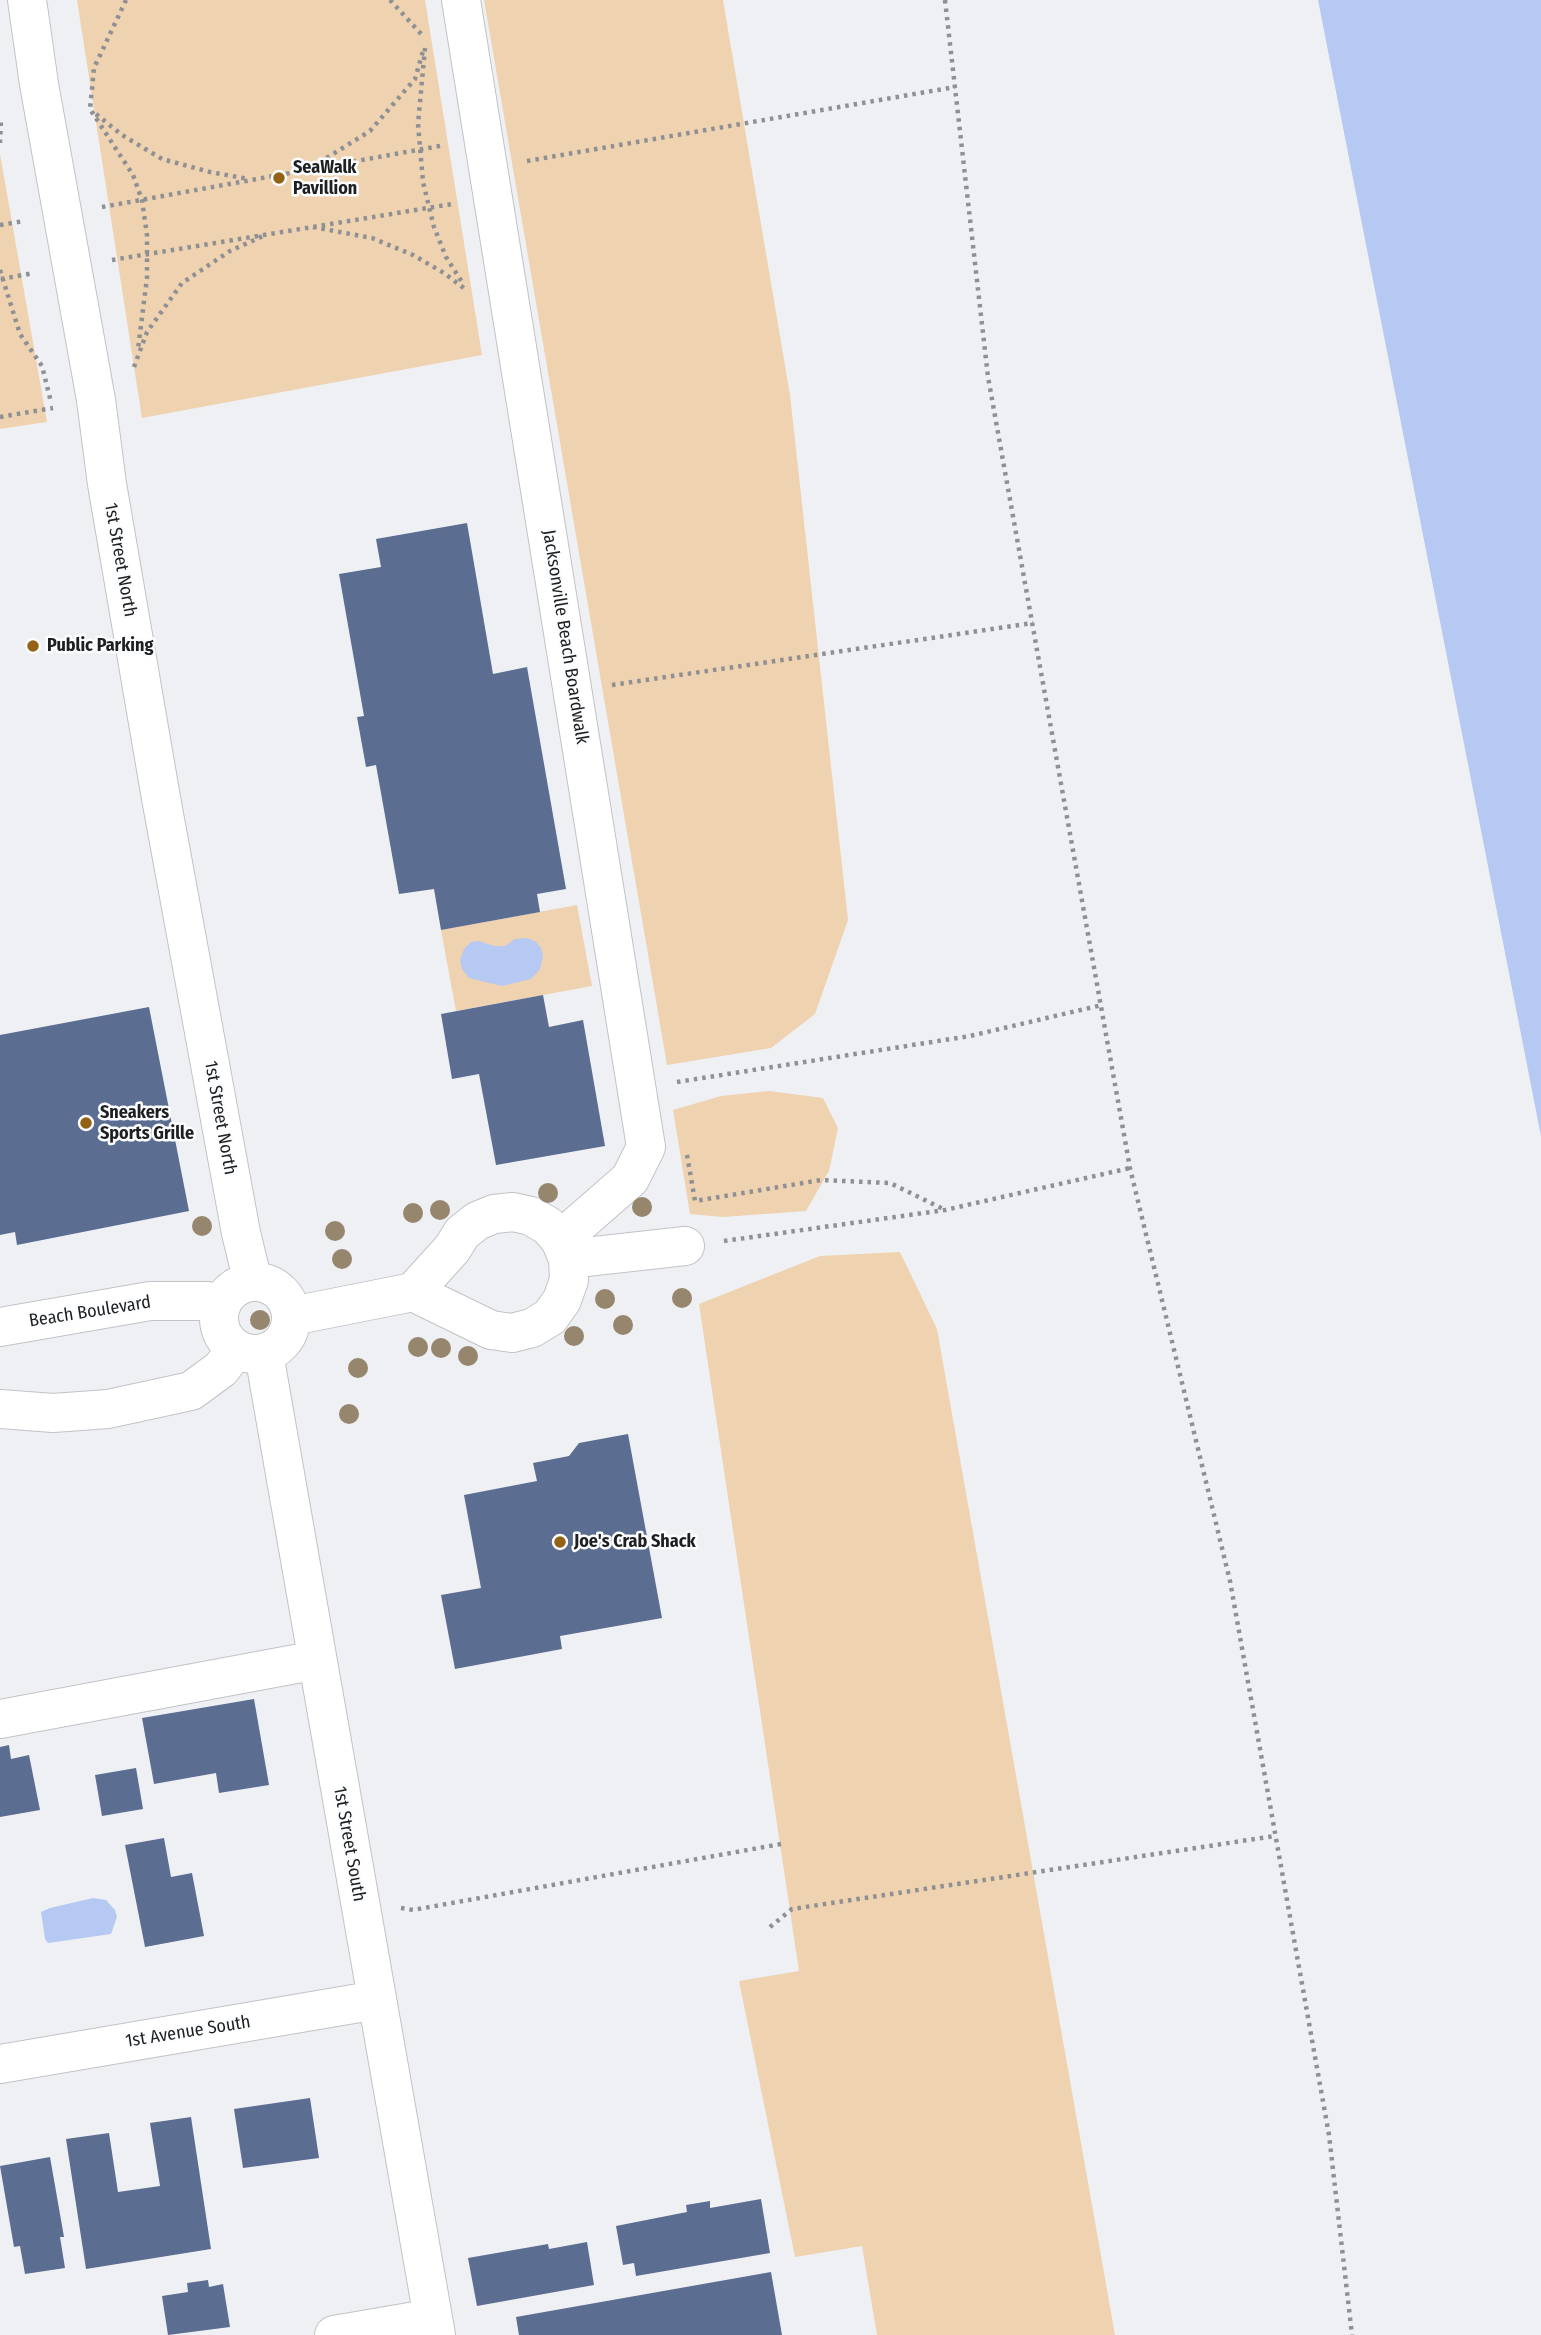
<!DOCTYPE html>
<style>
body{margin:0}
canvas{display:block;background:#eef0f4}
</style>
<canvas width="1541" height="2335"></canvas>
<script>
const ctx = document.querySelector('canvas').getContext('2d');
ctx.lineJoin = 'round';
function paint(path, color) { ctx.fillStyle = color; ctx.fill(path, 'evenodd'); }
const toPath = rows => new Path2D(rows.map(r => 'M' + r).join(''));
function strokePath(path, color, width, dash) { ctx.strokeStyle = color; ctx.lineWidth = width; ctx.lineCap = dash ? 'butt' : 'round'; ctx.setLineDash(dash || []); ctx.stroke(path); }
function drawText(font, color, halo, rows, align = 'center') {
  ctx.font = font + ' "Fira Sans Condensed",sans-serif'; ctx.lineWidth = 5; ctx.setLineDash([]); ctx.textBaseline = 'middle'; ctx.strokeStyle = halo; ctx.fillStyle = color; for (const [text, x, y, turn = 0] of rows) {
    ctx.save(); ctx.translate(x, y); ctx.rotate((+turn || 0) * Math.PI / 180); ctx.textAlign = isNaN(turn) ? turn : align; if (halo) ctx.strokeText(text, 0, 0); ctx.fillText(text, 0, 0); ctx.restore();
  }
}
paint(toPath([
 [77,0,425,0,482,355,142,418],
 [484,0,723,0,790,395,848,920,815,1014,771,1048,667,1065],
 [0,154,47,422,0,429],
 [577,905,592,986,456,1011,441,930],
 [769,1091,823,1098,838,1128,829,1171,806,1211,723,1217,690,1214,673,1110,721,1096],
 [900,1252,937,1329,1115,2335,877,2335,862,2246,795,2257,739,1981,799,1971,699,1304,820,1256]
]), '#efd2b0');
paint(toPath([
 [1318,0,1541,0,1541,1136],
 [526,938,535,941,541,948,543,957,540,969,531,979,502,986,469,978,462,969,460,960,464,949,471,942,479,941,494,946,505,946,515,939],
 [93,1898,106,1900,115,1910,117,1917,111,1934,48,1943,45,1939,41,1912,50,1908]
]), '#b6c9f3');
paint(toPath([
 [467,523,493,674,527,667,566,889,537,894,540,912,441,930,434,889,399,894,376,765,366,767,357,717,364,716,339,574,381,567,376,539],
 [543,995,549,1027,583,1020,605,1146,496,1165,479,1074,452,1079,441,1014],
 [149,1007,189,1211,17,1245,15,1232,0,1235,0,1035],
 [628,1434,662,1618,560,1636,562,1649,455,1669,441,1595,481,1588,464,1495,537,1481,533,1463,569,1456,579,1443],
 [254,1699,269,1785,219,1793,216,1773,154,1784,142,1718],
 [9,1745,11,1759,29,1755,40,1810,0,1817,0,1747],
 [136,1768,143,1809,102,1816,95,1775],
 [164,1838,171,1877,192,1873,204,1936,145,1947,125,1845],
 [310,2098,319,2158,243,2168,234,2109],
 [191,2117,211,2249,86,2269,66,2139,109,2133,118,2192,160,2186,150,2123],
 [50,2157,64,2237,60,2237,65,2268,25,2274,20,2246,14,2247,0,2166],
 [761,2199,770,2253,636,2276,634,2263,623,2265,616,2226,687,2212,686,2205,710,2201,710,2208],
 [587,2242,594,2285,477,2306,468,2258,548,2244,549,2249],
 [771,2272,782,2335,519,2335,516,2317],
 [208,2280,209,2287,223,2284,230,2327,168,2335,162,2296,188,2292,187,2283]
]), '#5c6d92');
const minor = toPath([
 [27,0,39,84,96,400,107,484,161,798,241,1233,253,1282],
 [461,0,646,1147,630,1179,560,1240],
 [513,1212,531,1216,548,1226,560,1240,568,1259,569,1280,562,1300,550,1317,532,1328,512,1333,491,1330,413,1292,452,1249,462,1233,477,1221,494,1214,513,1212],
 [568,1259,685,1246],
 '219 1318a36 36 0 1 1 72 0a36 36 0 1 1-72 0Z',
 [292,1316,413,1292],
 [0,1327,150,1301,208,1301,222,1304],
 [264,1354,436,2335],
 [0,1409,53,1413,108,1409,191,1391,221,1369,236,1349],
 [0,1719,317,1660],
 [0,2064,377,2000],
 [334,2335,433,2318]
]);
strokePath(minor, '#c1c3c7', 40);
strokePath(toPath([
 [126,0,94,68,90,109,133,175,142,200,147,235,147,278,138,349],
 [390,0,424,37],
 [945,0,988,377,1130,1168,1230,1581,1329,2135,1352,2335],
 [425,48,418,124,423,182,434,227,446,257,462,282],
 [96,114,122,135,162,159,210,172,249,179],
 [0,143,1,120],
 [527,161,955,87],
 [312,167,370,131,415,79,423,51],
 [102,207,445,145],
 [0,225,24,221],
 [313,227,372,238,413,255,444,273,465,289],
 [112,260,452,204],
 [0,270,20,334,42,366,51,402],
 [1,279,34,273],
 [134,367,147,332,182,283,230,251,263,236],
 [0,417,53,408],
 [612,685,1033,623],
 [677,1082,970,1036,1102,1005],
 [687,1155,695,1201,821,1180,890,1183,943,1209],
 [724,1241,945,1210,1130,1168],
 [401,1908,413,1910,781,1844],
 [770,1927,792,1909,1275,1836]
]), '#8f9093', 4.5, [3.5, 5]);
strokePath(minor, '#fff', 38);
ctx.fillStyle = '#97866e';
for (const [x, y] of [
 [548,1193],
 [642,1207],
 [440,1210],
 [413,1213],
 [202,1226],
 [335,1231],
 [342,1259],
 [682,1298],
 [605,1299],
 [260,1320],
 [623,1325],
 [574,1336],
 [418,1347],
 [441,1348],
 [468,1356],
 [358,1368],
 [349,1414]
]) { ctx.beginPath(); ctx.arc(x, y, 10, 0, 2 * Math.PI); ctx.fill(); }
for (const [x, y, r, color] of [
 [279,178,7,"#946214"],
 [33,646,7,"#946214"],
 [86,1123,7,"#946214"],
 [560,1542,7,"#946214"]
]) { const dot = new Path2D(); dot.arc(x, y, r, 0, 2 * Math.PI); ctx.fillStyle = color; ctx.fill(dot); strokePath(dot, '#fcfdff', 2.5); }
drawText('bold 18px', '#1e1f20', '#fcfdff', [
 ["SeaWalk",293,168],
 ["Pavillion",293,189],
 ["Public Parking",47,646],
 ["Sneakers",100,1113],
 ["Sports Grille",100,1134],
 ["Joe's Crab Shack",574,1542]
], 'left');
drawText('18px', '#1e1f20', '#fcfdff', [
 ["1st Street North",120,560,80],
 ["Jacksonville Beach Boardwalk",565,637,81],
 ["1st Street North",220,1118,80],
 ["Beach Boulevard",90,1312,-9],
 ["1st Street South",349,1844,80],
 ["1st Avenue South",188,2032,-9]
]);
</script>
